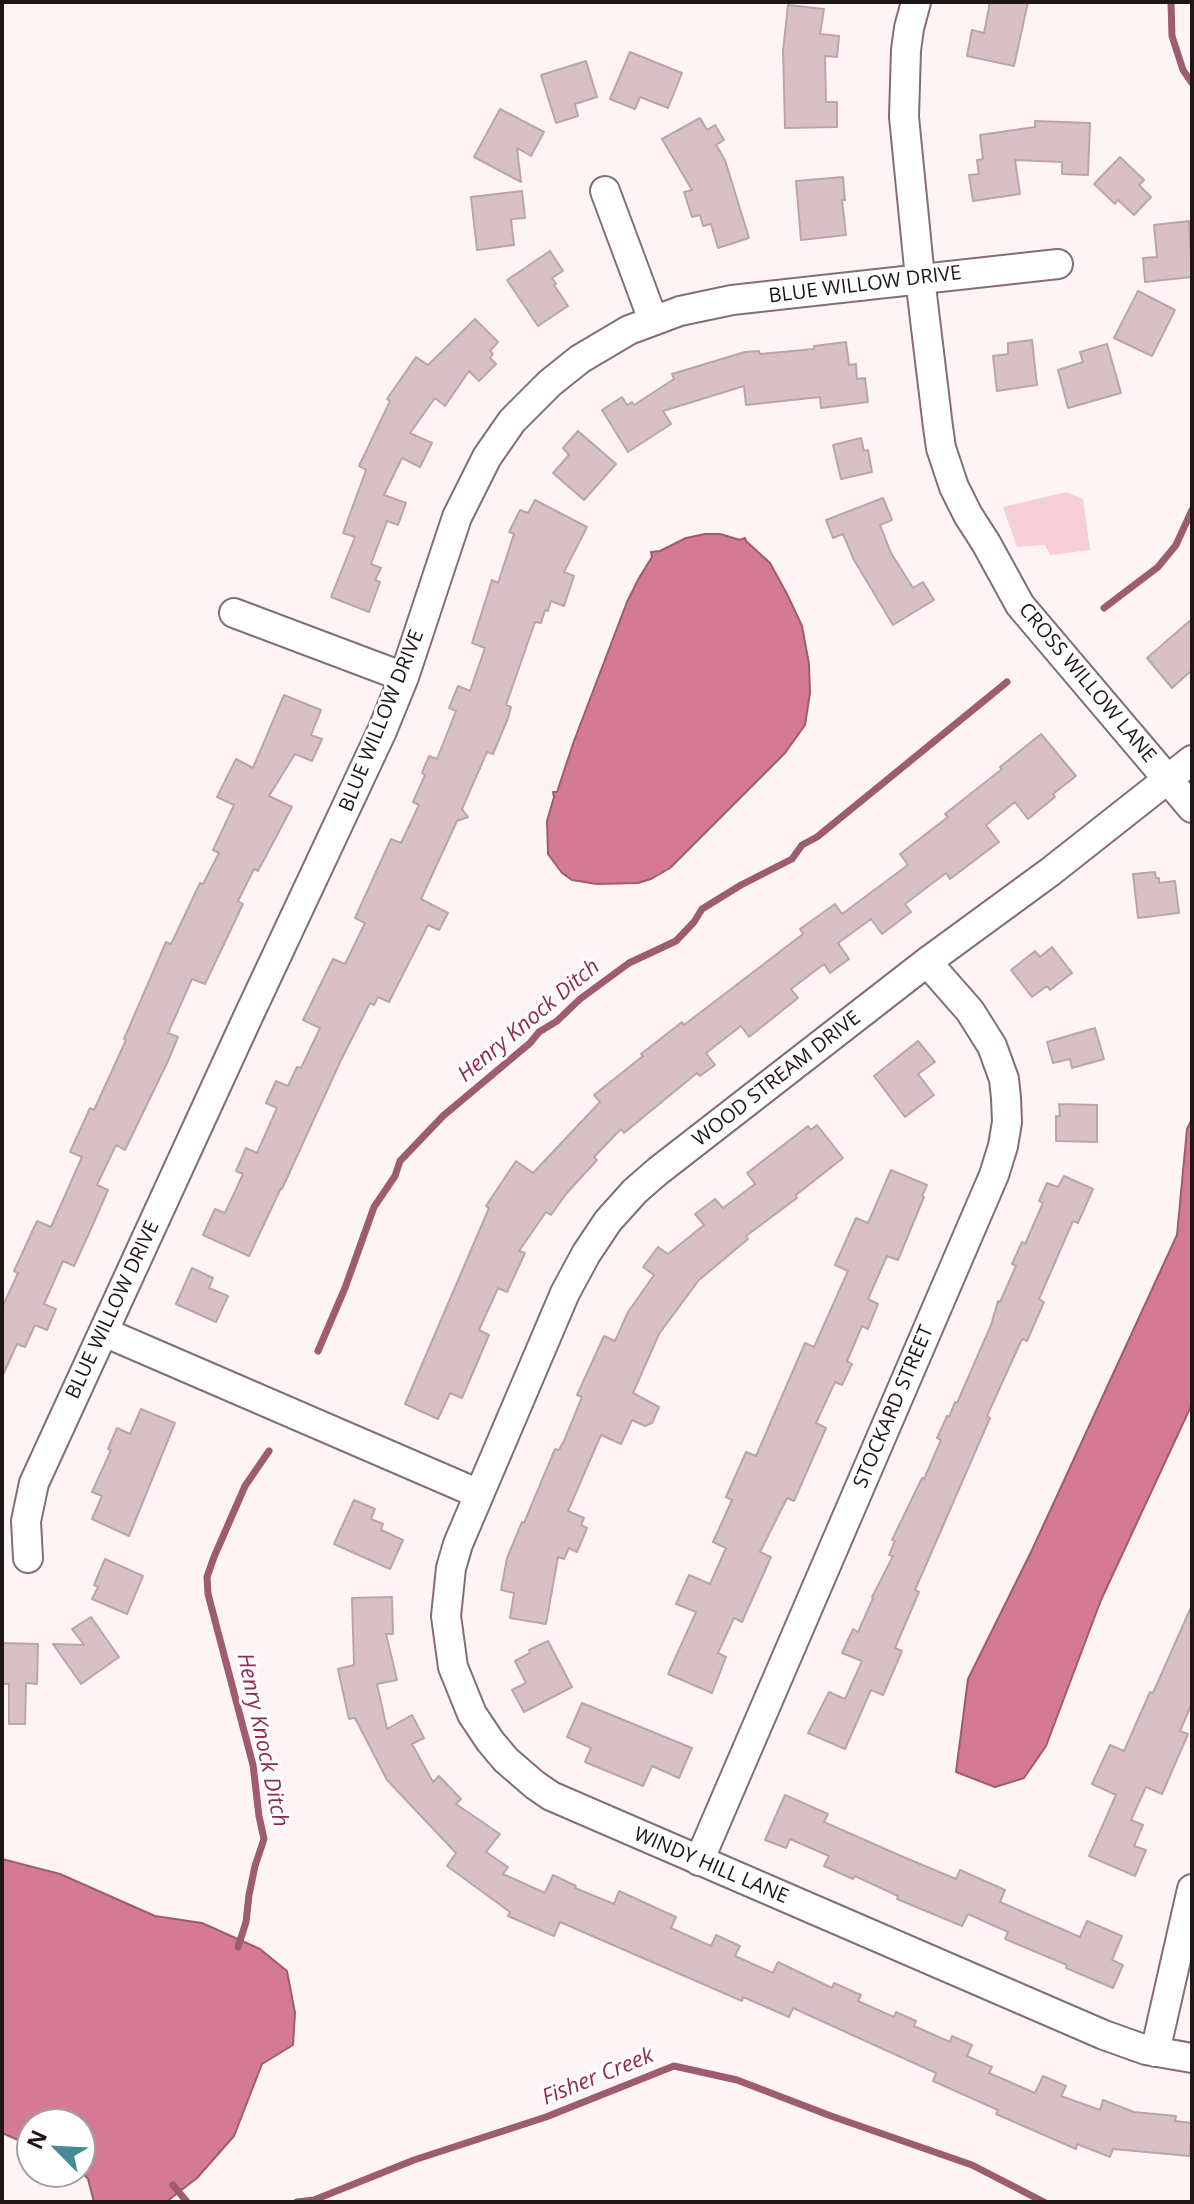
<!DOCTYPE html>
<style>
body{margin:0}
#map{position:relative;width:1194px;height:2204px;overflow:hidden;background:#fef4f6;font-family:"Open Sans",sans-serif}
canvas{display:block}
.frame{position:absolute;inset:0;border:4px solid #1e1517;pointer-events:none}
.north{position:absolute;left:16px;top:2108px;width:80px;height:80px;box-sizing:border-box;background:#fff;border:2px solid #a5a1a2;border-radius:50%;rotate:294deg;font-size:22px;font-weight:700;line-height:32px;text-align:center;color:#1e1517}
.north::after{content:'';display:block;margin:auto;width:28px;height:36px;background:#458a97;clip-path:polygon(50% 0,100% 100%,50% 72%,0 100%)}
</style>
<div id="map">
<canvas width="1194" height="2204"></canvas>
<div class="frame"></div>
<div class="north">N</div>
</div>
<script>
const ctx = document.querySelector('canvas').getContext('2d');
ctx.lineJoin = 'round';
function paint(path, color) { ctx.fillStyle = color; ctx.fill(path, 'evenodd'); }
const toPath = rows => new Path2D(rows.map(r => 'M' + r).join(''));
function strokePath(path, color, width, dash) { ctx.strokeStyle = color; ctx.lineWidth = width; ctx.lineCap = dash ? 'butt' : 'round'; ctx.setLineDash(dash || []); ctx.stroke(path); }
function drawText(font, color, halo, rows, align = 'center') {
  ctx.font = font + ' "Open Sans",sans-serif'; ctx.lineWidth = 6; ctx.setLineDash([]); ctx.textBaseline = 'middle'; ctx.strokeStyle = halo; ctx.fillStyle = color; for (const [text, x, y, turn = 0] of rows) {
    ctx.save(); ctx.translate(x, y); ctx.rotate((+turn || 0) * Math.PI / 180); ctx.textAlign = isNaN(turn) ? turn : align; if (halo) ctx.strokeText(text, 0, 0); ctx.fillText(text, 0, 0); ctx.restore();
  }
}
paint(toPath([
 [1067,492,1083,499,1090,550,1050,555,1045,545,1017,547,1003,507]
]), '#f7cdd8');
const water = toPath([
 [705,534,720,534,740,540,745,538,746,541,770,563,787,594,802,626,809,664,810,693,805,725,785,753,670,868,651,879,638,883,597,884,572,880,562,873,548,854,547,821,554,797,553,792,557,792,574,741,627,602,639,578,652,557,651,552,660,551,686,538,705,534],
 [1192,1119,1192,1404,1101,1600,1046,1746,1024,1778,995,1787,956,1772,968,1679,1032,1550,1177,1235,1187,1129,1192,1119],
 [2,1859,60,1874,155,1916,202,1923,260,1949,287,1971,295,2013,293,2045,262,2064,234,2136,197,2178,166,2202,94,2202,88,2179,80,2170,80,2124,32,2124,32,2146,2,2133,2,1859]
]);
paint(water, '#d47a95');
strokePath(water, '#9d5c6f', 2);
strokePath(toPath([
 [1171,2,1172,36,1183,70,1192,83],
 [1104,608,1158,567,1176,545,1192,510],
 [318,1351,345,1288,374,1207,395,1176,400,1161,443,1116,530,1043,539,1032,557,1021,580,999,629,963,676,941,694,922,702,909,741,885,792,859,802,845,817,837,1007,682],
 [238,1947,246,1922,249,1895,255,1866,264,1839,259,1816,253,1765,208,1594,207,1577,214,1557,245,1486,269,1451],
 [173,2185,187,2202],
 [297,2202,314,2200,414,2160,546,2117,674,2066,737,2080,831,2116,972,2165,1044,2202]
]), '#9d5c6f', 7);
const building = toPath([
 [990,2,1028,2,1014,66,967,56,972,30,984,33,990,2],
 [788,5,824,9,820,34,839,36,837,57,825,56,826,102,837,102,837,127,785,128,783,51,788,5],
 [630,52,682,73,668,108,640,97,635,109,610,99,630,52],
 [586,61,597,97,575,104,578,116,556,123,541,75,586,61],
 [500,109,544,132,531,156,517,148,521,182,474,157,500,109],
 [700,118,707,130,715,125,724,140,716,145,725,160,749,238,718,248,711,224,703,226,700,215,692,217,684,192,692,190,662,139,700,118],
 [1035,121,1090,123,1088,175,1062,174,1062,162,1015,160,1020,194,973,201,969,175,979,174,977,160,983,159,980,135,1035,127,1035,121],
 [1120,157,1144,180,1139,185,1151,197,1134,215,1118,200,1115,204,1094,184,1120,157],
 [843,177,845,200,842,200,846,235,801,240,796,181,843,177],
 [522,191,525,218,511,219,514,245,477,250,471,197,522,191],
 [1189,221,1192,277,1145,282,1143,258,1157,257,1154,225,1189,221],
 [550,251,563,271,552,278,556,284,554,285,568,306,538,326,507,280,550,251],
 [1138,291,1175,310,1152,356,1114,338,1138,291],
 [475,319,498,342,490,351,493,354,490,358,496,364,479,381,469,371,445,406,435,398,410,433,432,443,420,467,402,458,384,495,406,503,398,525,387,521,371,564,381,568,375,580,380,582,369,612,331,597,355,537,343,533,366,470,359,466,390,401,387,399,416,357,428,365,475,319],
 [1032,340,1037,385,997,391,993,356,1008,354,1008,343,1032,340],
 [846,342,849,365,856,364,857,379,865,378,868,402,821,408,820,397,746,405,744,386,663,411,671,424,628,452,602,410,622,397,627,405,632,402,634,405,674,379,672,374,745,352,759,351,760,354,814,349,814,346,846,342],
 [1107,344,1121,393,1068,408,1058,370,1083,362,1080,352,1107,344],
 [578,431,616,464,584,500,553,473,569,455,563,448,578,431],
 [861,438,864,451,868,450,872,472,841,479,833,445,861,438],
 [883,498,892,520,880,525,891,553,913,588,923,582,934,600,893,625,854,560,843,534,833,538,826,520,883,498],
 [535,500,587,527,564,572,574,576,564,606,551,601,548,611,545,610,541,623,535,622,506,705,511,707,508,718,493,754,487,752,462,809,468,817,457,821,421,899,448,913,439,930,428,925,389,1002,378,997,374,1005,370,1003,341,1060,282,1189,281,1188,249,1256,203,1235,215,1209,225,1213,243,1174,236,1171,246,1148,257,1153,277,1108,266,1103,276,1081,288,1086,297,1067,301,1068,320,1028,303,1020,333,959,345,964,365,923,355,918,391,839,401,843,419,805,413,802,425,775,422,773,429,756,437,759,456,711,449,708,458,686,470,691,485,648,472,643,492,580,498,583,514,534,509,532,520,510,528,513,535,500],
 [1192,619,1192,670,1172,688,1147,658,1192,619],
 [284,695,321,710,311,735,322,739,312,761,295,754,269,796,292,807,258,871,254,869,238,901,243,904,205,984,192,979,168,1033,178,1037,168,1061,125,1150,116,1145,97,1185,108,1190,91,1229,74,1266,63,1261,44,1304,56,1309,47,1330,35,1325,25,1347,17,1344,2,1377,2,1308,18,1273,14,1271,37,1221,51,1227,82,1157,70,1152,90,1108,94,1110,126,1040,124,1039,166,942,171,944,200,883,203,884,219,853,213,850,234,805,217,797,236,759,253,768,284,695],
 [1041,734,1076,776,1053,794,1055,797,1028,819,1015,802,986,825,999,842,950,879,946,873,905,904,911,912,882,934,871,919,838,943,849,959,830,973,824,964,791,989,798,998,749,1037,741,1026,706,1053,715,1065,700,1076,697,1073,624,1133,621,1129,594,1157,597,1160,566,1194,551,1215,546,1212,519,1251,525,1253,507,1292,498,1288,479,1330,489,1335,462,1398,450,1393,438,1419,405,1404,489,1208,486,1206,516,1161,533,1173,600,1102,594,1095,643,1056,641,1054,682,1022,684,1025,803,934,800,929,835,904,842,914,908,865,900,854,948,817,945,814,1002,769,1000,767,1041,734],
 [1155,872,1156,878,1159,878,1159,883,1175,881,1179,913,1138,918,1133,874,1155,872],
 [1052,947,1072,973,1050,990,1047,986,1032,997,1011,970,1035,951,1040,957,1052,947],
 [1095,1028,1104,1059,1072,1068,1070,1059,1053,1063,1047,1042,1095,1028],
 [918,1041,935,1062,918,1074,934,1095,905,1117,874,1076,918,1041],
 [1059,1104,1097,1105,1097,1142,1056,1141,1056,1116,1060,1116,1059,1104],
 [817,1125,843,1158,796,1195,797,1198,746,1236,748,1239,699,1280,659,1334,633,1393,659,1407,652,1423,645,1426,632,1420,621,1444,601,1435,568,1511,584,1518,581,1525,587,1528,577,1552,569,1548,564,1559,558,1557,546,1624,510,1618,514,1593,501,1590,507,1558,522,1522,524,1523,555,1449,559,1450,564,1441,582,1397,577,1395,604,1336,615,1341,628,1312,654,1275,643,1267,658,1247,668,1254,704,1225,695,1214,715,1199,723,1208,755,1184,747,1173,808,1126,811,1130,817,1125],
 [891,1170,927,1185,922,1196,924,1197,898,1260,887,1256,868,1299,878,1304,868,1329,862,1326,847,1361,852,1364,842,1385,835,1382,816,1423,826,1428,794,1501,787,1498,760,1552,771,1557,742,1622,734,1618,718,1653,726,1657,712,1693,668,1674,696,1612,676,1604,689,1575,710,1584,726,1548,713,1542,732,1500,726,1497,746,1452,756,1456,805,1343,814,1347,848,1271,835,1265,856,1218,868,1223,891,1170],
 [1064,1176,1093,1189,1078,1223,1073,1221,1039,1299,1044,1302,1027,1341,1022,1339,987,1416,990,1418,915,1590,919,1592,895,1648,902,1651,883,1695,871,1690,845,1749,808,1733,829,1692,845,1699,862,1661,842,1653,853,1629,858,1632,873,1598,872,1597,893,1556,889,1555,895,1541,892,1540,922,1478,924,1479,941,1440,937,1438,947,1416,949,1417,955,1402,957,1403,991,1325,998,1301,1000,1302,1016,1266,1012,1264,1022,1242,1025,1244,1043,1203,1039,1201,1047,1183,1058,1187,1064,1176],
 [192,1268,213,1278,209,1288,228,1296,216,1322,176,1304,192,1268],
 [141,1409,175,1423,129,1536,92,1519,102,1496,92,1492,111,1450,108,1449,117,1428,130,1434,141,1409],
 [354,1500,375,1509,371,1519,383,1524,381,1530,403,1540,390,1569,334,1544,354,1500],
 [105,1559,143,1576,127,1614,92,1599,98,1587,94,1585,105,1559],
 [392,1597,393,1634,386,1634,397,1680,377,1684,387,1729,412,1715,424,1738,412,1744,433,1782,439,1776,461,1799,456,1804,500,1834,486,1852,508,1867,503,1874,545,1893,553,1875,576,1886,575,1888,614,1904,619,1891,676,1917,671,1928,711,1946,716,1935,740,1946,735,1956,773,1973,778,1962,832,1988,834,1983,861,1995,858,2001,894,2017,896,2012,916,2021,914,2026,950,2042,952,2036,972,2045,967,2056,992,2067,989,2073,1035,2093,1043,2076,1066,2086,1061,2096,1100,2110,1103,2100,1134,2112,1176,2116,1175,2121,1192,2123,1190,2156,1113,2149,1110,2157,1077,2144,1076,2149,996,2114,998,2110,933,2081,936,2073,793,2008,789,2017,743,1997,742,2001,560,1922,554,1936,508,1916,510,1912,447,1866,456,1853,387,1780,355,1718,349,1719,338,1669,354,1665,352,1598,392,1597],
 [1192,1605,1192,1703,1180,1731,1188,1734,1162,1794,1146,1787,1131,1820,1143,1825,1134,1846,1146,1850,1135,1876,1089,1856,1116,1795,1092,1784,1110,1745,1124,1751,1150,1692,1153,1693,1192,1605],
 [91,1617,119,1657,81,1684,53,1644,84,1645,72,1629,91,1617],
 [548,1641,572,1687,524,1712,512,1690,526,1683,515,1661,530,1653,529,1650,548,1641],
 [2,1643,38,1644,37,1684,26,1683,25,1724,9,1724,9,1684,2,1684,2,1643],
 [582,1703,692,1748,679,1778,652,1766,643,1786,585,1762,591,1748,567,1737,582,1703],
 [785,1795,828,1814,824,1822,901,1856,956,1879,960,1870,1005,1890,1000,1902,1080,1937,1087,1921,1122,1936,1112,1960,1123,1965,1113,1988,1066,1968,1067,1965,1005,1939,1008,1932,968,1914,962,1926,897,1899,898,1896,855,1876,853,1879,824,1866,829,1856,790,1839,786,1848,765,1840,785,1795]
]);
paint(building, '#d9c0c6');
strokePath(building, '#bca4aa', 2);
const street = toPath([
 [916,2,909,28,906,50,904,117,920,278,938,427,941,448,954,487,968,515,986,543,1020,605,1192,808],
 [605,191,653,320],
 [234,613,404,677],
 [1192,760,1050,872,927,962,658,1171,635,1191,608,1221,586,1254,565,1293,458,1544,451,1568,446,1616,453,1667,472,1714,490,1741,506,1760,535,1785,551,1796,1104,2035,1146,2050,1192,2058],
 [104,1332,479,1494],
 [28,1558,26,1521,34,1483,247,1019,382,731,404,677,457,517,487,457,512,421,550,383,580,359,629,330,680,311,732,300,1058,264],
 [699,1861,994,1175,1003,1146,1007,1122,1006,1098,1004,1079,992,1046,970,1011,927,962],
 [1155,2052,1192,1889]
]);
strokePath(street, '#846e73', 32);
strokePath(street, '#fff', 28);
drawText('20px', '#1e1517', '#fff', [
 ["BLUE WILLOW DRIVE",865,285,-7],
 ["CROSS WILLOW LANE",1087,683,50],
 ["BLUE WILLOW DRIVE",382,721,-68],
 ["WOOD STREAM DRIVE",777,1079,-38],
 ["BLUE WILLOW DRIVE",113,1310,-65],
 ["STOCKARD STREET",894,1407,-67],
 ["WINDY HILL LANE",711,1866,23]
]);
drawText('italic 22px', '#932852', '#fff', [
 ["Henry Knock Ditch",529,1021,-40],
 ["Henry Knock Ditch",262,1740,78],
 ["Fisher Creek",598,2077,-22]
]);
</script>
